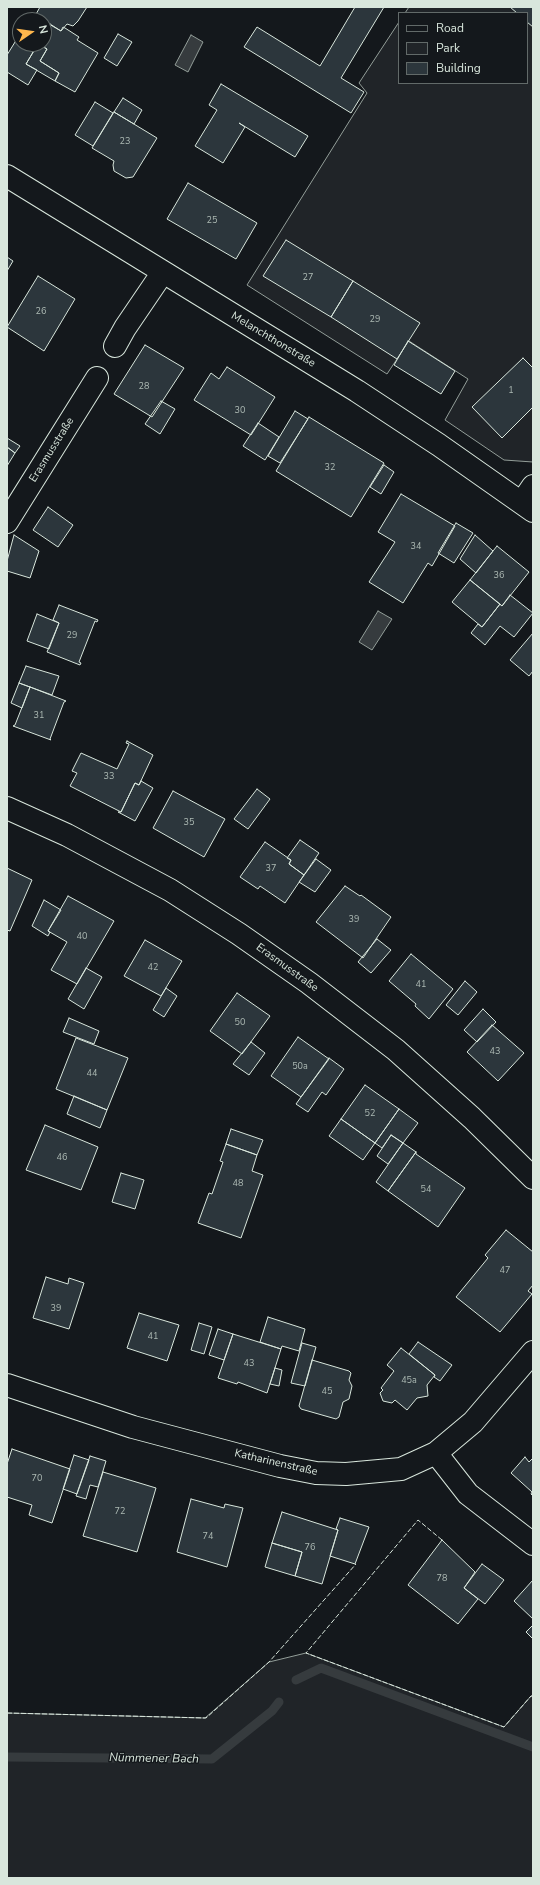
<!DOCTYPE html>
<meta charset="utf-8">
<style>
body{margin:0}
#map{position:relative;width:540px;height:1885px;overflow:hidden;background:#14181c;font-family:"Nunito Sans",sans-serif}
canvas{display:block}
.frame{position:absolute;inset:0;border:8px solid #d8e6dc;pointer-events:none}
.legend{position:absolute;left:398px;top:12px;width:130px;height:72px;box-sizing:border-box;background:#14181c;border:1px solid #626a69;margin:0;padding:5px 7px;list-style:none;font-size:12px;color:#d8e6dc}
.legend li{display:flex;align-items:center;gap:8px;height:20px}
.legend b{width:20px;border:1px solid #626a69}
.north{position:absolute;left:12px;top:12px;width:40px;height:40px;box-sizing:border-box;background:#14181c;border:1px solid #626a69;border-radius:50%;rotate:77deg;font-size:11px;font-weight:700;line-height:16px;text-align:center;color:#d8e6dc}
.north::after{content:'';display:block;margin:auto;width:14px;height:18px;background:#ffb74d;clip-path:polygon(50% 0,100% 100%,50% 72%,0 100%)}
</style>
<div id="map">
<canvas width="540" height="1885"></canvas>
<div class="frame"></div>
<ul class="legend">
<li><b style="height:5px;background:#14181c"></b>Road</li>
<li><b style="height:11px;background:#202428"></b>Park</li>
<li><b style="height:11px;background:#2c363c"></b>Building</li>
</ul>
<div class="north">N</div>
</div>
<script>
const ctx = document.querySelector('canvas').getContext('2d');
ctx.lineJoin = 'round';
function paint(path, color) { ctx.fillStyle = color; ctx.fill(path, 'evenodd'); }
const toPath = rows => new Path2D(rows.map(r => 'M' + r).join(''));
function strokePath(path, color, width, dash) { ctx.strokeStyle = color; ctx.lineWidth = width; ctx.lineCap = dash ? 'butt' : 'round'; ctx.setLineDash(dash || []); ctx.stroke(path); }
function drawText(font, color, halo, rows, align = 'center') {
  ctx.font = font + ' "Nunito Sans",sans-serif'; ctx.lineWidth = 3; ctx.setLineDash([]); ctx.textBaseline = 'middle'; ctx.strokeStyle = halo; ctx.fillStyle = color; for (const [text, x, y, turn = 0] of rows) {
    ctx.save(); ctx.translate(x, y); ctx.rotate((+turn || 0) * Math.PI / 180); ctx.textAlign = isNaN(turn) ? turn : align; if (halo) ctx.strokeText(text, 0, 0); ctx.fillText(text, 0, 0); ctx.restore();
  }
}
const green = toPath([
 [409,7,533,7,533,462,504,460,445,420,468,379,409,341,387,374,247,285,367,93,359,83,399,22,399,83,527,83,527,13,405,13,409,7],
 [306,1653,504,1727,531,1696,533,1696,533,1878,7,1878,7,1713,205,1718,269,1662,306,1653]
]);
paint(green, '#202428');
strokePath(green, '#939e99', 1);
const water = toPath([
 [191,35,203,42,188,72,175,65,191,35],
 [378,611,392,619,372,650,359,642,378,611]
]);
paint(water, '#363b3e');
strokePath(water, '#939e99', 1);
strokePath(toPath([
 [296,1680,321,1668,533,1747],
 [7,1757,212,1759,272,1711,279,1702]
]), '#363b3e', 9);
const building = toPath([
 [40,7,87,7,78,21,73,26,67,24,61,31,35,16,40,7],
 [355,7,384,7,341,78,364,92,351,113,244,47,257,27,320,66,355,7],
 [510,7,533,7,533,27,527,22,527,13,517,13,510,7],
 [32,13,35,15,35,16,41,20,28,20,32,13],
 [50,24,61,31,63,27,65,28,79,37,77,40,98,53,75,92,55,81,59,73,40,61,47,49,38,44,44,44,44,34,50,24],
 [20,34,20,44,38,44,26,64,37,70,28,85,7,72,7,55,20,34],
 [118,34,132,42,117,66,104,58,118,34],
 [38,44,47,49,40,61,59,73,55,81,26,64,38,44],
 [221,84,308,136,295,157,239,123,245,127,223,163,195,146,217,110,209,105,221,84],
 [123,98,142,110,134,124,114,112,123,98],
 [95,102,113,113,93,146,75,135,95,102],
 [114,112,157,138,133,177,126,178,114,171,113,165,114,161,92,148,114,112],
 [188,183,257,223,236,259,167,219,188,183],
 [286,240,353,281,331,317,263,276,286,240],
 [7,257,13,261,7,271,7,257],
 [38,276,75,299,44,351,7,327,38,276],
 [353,281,420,323,397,359,331,317,353,281],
 [408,341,455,371,441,394,394,365,408,341],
 [145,345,184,368,152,417,114,394,145,345],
 [523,358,533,368,533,407,502,438,472,407,523,358],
 [227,367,275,397,251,435,194,400,211,373,219,379,227,367],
 [161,401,175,409,160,434,145,424,161,401],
 [295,411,308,419,280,463,268,456,295,411],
 [309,417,384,463,351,517,276,471,309,417],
 [258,423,279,437,265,460,243,446,258,423],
 [7,438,20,446,15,453,7,447,7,438],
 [7,447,15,453,7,466,7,447],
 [384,465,394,472,381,494,370,487,384,465],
 [401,494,455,526,432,566,428,563,403,603,369,582,395,542,378,532,401,494],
 [48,507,73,525,58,547,33,530,48,507],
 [456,523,473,533,454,563,438,553,456,523],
 [14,535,39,551,30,578,7,571,7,561,14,535],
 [475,535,493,551,476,573,460,559,475,535],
 [497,546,529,572,502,606,470,580,497,546],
 [470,580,500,604,482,627,452,602,470,580],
 [510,595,533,613,514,637,500,626,485,645,471,633,478,624,482,627,500,604,502,606,510,595],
 [59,605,98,620,97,622,95,621,79,662,81,663,80,665,47,652,59,623,53,620,59,605],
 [37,614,59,623,49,649,27,641,37,614],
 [533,633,533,671,529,676,510,660,533,633],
 [26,666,59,676,52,695,19,683,26,666],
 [19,683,30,687,22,708,11,703,19,683],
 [30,687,66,701,64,702,50,739,51,740,13,726,15,725,30,687],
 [127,741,153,755,139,785,135,783,121,812,70,786,77,773,72,771,81,753,117,769,129,744,126,743,127,741],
 [141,781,153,788,135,821,118,812,121,812,135,783,139,785,141,781],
 [257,789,270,799,248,829,234,819,257,789],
 [173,791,225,819,204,857,153,828,173,791],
 [300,840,319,853,304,875,289,864,291,860,287,858,300,840],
 [265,842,291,860,289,864,304,875,285,903,260,886,258,889,240,877,265,842],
 [316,859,331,870,315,892,299,882,316,859],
 [7,868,32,880,10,931,7,930,7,868],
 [345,886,360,896,361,895,391,917,363,958,316,922,345,886],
 [68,896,114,921,77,984,51,970,67,942,48,931,68,896],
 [44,900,61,910,48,931,50,932,48,936,32,926,44,900],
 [377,939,391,950,371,973,358,962,377,939],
 [145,940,182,961,161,996,124,976,145,940],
 [411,954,453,989,429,1019,415,1006,416,1004,389,981,411,954],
 [86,968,102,977,84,1009,68,999,86,968],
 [465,981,477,992,458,1015,446,1005,465,981],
 [166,988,177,996,164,1017,153,1010,166,988],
 [237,993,270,1016,242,1054,210,1031,237,993],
 [483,1009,496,1022,477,1042,464,1030,483,1009],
 [69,1018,99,1031,94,1044,63,1032,69,1018],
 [492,1025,524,1053,498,1081,467,1052,492,1025],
 [298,1037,329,1059,301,1097,271,1076,298,1037],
 [76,1038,128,1058,107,1110,56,1089,76,1038],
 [251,1042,265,1053,249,1075,233,1064,251,1042],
 [329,1058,344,1069,326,1095,322,1092,308,1112,296,1104,329,1058],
 [365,1085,399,1109,375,1143,341,1119,365,1085],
 [74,1096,107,1110,100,1128,67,1114,74,1096],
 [399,1109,418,1123,403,1143,391,1135,382,1148,375,1143,399,1109],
 [341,1119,375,1143,363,1160,329,1136,341,1119],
 [45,1125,98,1147,81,1190,26,1170,45,1125],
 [231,1129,263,1140,257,1155,226,1144,231,1129],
 [391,1135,403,1143,388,1164,377,1156,391,1135],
 [403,1143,416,1152,388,1191,376,1182,403,1143],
 [226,1144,257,1155,252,1171,263,1175,241,1238,198,1223,209,1193,212,1194,223,1162,220,1161,226,1144],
 [416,1152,416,1154,465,1188,438,1227,388,1191,416,1152],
 [121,1173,144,1180,135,1209,112,1202,121,1173],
 [506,1230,533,1252,533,1285,528,1291,532,1294,500,1332,456,1297,488,1258,485,1255,506,1230],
 [46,1277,68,1284,69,1278,84,1283,69,1329,33,1318,46,1277],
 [139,1313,179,1325,167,1361,127,1348,139,1313],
 [268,1317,305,1329,299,1351,282,1346,281,1349,260,1342,268,1317],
 [199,1323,212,1327,204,1354,191,1350,199,1323],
 [218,1329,233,1334,224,1360,209,1355,218,1329],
 [233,1334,281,1349,267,1393,238,1382,237,1384,218,1378,233,1334],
 [418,1342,452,1365,440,1381,434,1377,435,1375,409,1354,418,1342],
 [302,1343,316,1347,305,1386,291,1383,302,1343],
 [401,1348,435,1375,427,1385,428,1396,417,1398,407,1410,395,1400,392,1403,383,1401,380,1393,383,1390,381,1388,394,1371,387,1365,401,1348],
 [312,1360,349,1371,351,1373,349,1380,352,1386,349,1399,343,1402,339,1417,336,1419,301,1409,299,1406,312,1360],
 [275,1368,282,1370,279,1386,270,1384,275,1368],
 [12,1449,70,1469,52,1523,29,1515,32,1505,7,1497,7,1464,12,1449],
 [74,1455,89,1460,77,1494,63,1489,74,1455],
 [90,1456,106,1461,98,1487,90,1485,86,1499,76,1496,90,1456],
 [525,1457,529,1462,533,1458,533,1496,531,1494,532,1492,511,1473,525,1457],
 [103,1472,156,1488,137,1552,83,1536,103,1472],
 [191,1499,224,1508,225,1504,243,1508,227,1567,177,1552,191,1499],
 [282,1512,338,1530,322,1584,295,1576,302,1552,272,1543,282,1512],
 [340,1518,369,1527,355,1564,330,1556,338,1530,336,1529,340,1518],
 [442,1540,475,1572,464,1588,478,1599,458,1624,408,1585,442,1540],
 [272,1543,302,1552,295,1576,265,1567,272,1543],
 [482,1564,504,1580,485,1604,464,1588,482,1564],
 [533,1580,533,1619,514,1601,533,1580],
 [533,1625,533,1639,526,1632,533,1625]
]);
paint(building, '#2c363c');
strokePath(building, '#d8e6dc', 1);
const minor = toPath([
 [7,176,357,391,439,445,533,511],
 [115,346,125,328,163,272],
 [522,502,533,486],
 [7,522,97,378],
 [7,808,67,835,170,890,239,934,309,983,396,1050,472,1118,533,1178],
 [7,1385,133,1427,280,1466,316,1473,346,1474,401,1469,436,1453,473,1422,533,1352],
 [436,1453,468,1494,533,1544]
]);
strokePath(minor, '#d8e6dc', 24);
strokePath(minor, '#14181c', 22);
strokePath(toPath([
 [442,1540,418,1520,306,1653,504,1727,531,1696,533,1696],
 [7,1713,206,1718,269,1662,356,1564]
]), '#d8e6dc', 1, [5, 2]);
drawText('9px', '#adbab4', null, [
 ["23",125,142],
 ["25",212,221],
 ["27",308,278],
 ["26",41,312],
 ["29",375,320],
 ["28",144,387],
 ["1",511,391],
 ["30",240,411],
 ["32",330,468],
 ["34",416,547],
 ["36",499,576],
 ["29",72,636],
 ["31",39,716],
 ["33",109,777],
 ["35",189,823],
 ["37",271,869],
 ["39",354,920],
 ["40",82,937],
 ["42",153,968],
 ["41",421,985],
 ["50",240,1023],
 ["43",495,1052],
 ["50a",300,1067],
 ["44",92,1074],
 ["52",370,1114],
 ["46",62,1158],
 ["48",238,1184],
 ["54",426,1190],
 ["47",505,1271],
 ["39",56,1309],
 ["41",153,1337],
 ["43",249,1364],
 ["45a",409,1381],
 ["45",327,1392],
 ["70",37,1479],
 ["72",120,1512],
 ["74",208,1537],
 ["76",310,1548],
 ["78",442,1579]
]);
drawText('11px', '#d8e6dc', '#14181c', [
 ["Melanchthonstraße",273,340,31],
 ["Erasmusstraße",52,450,-58],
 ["Erasmusstraße",287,968,36],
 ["Katharinenstraße",276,1463,13]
]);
drawText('italic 12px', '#d8e6dc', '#14181c', [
 ["Nümmener Bach",154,1759,1]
]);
</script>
